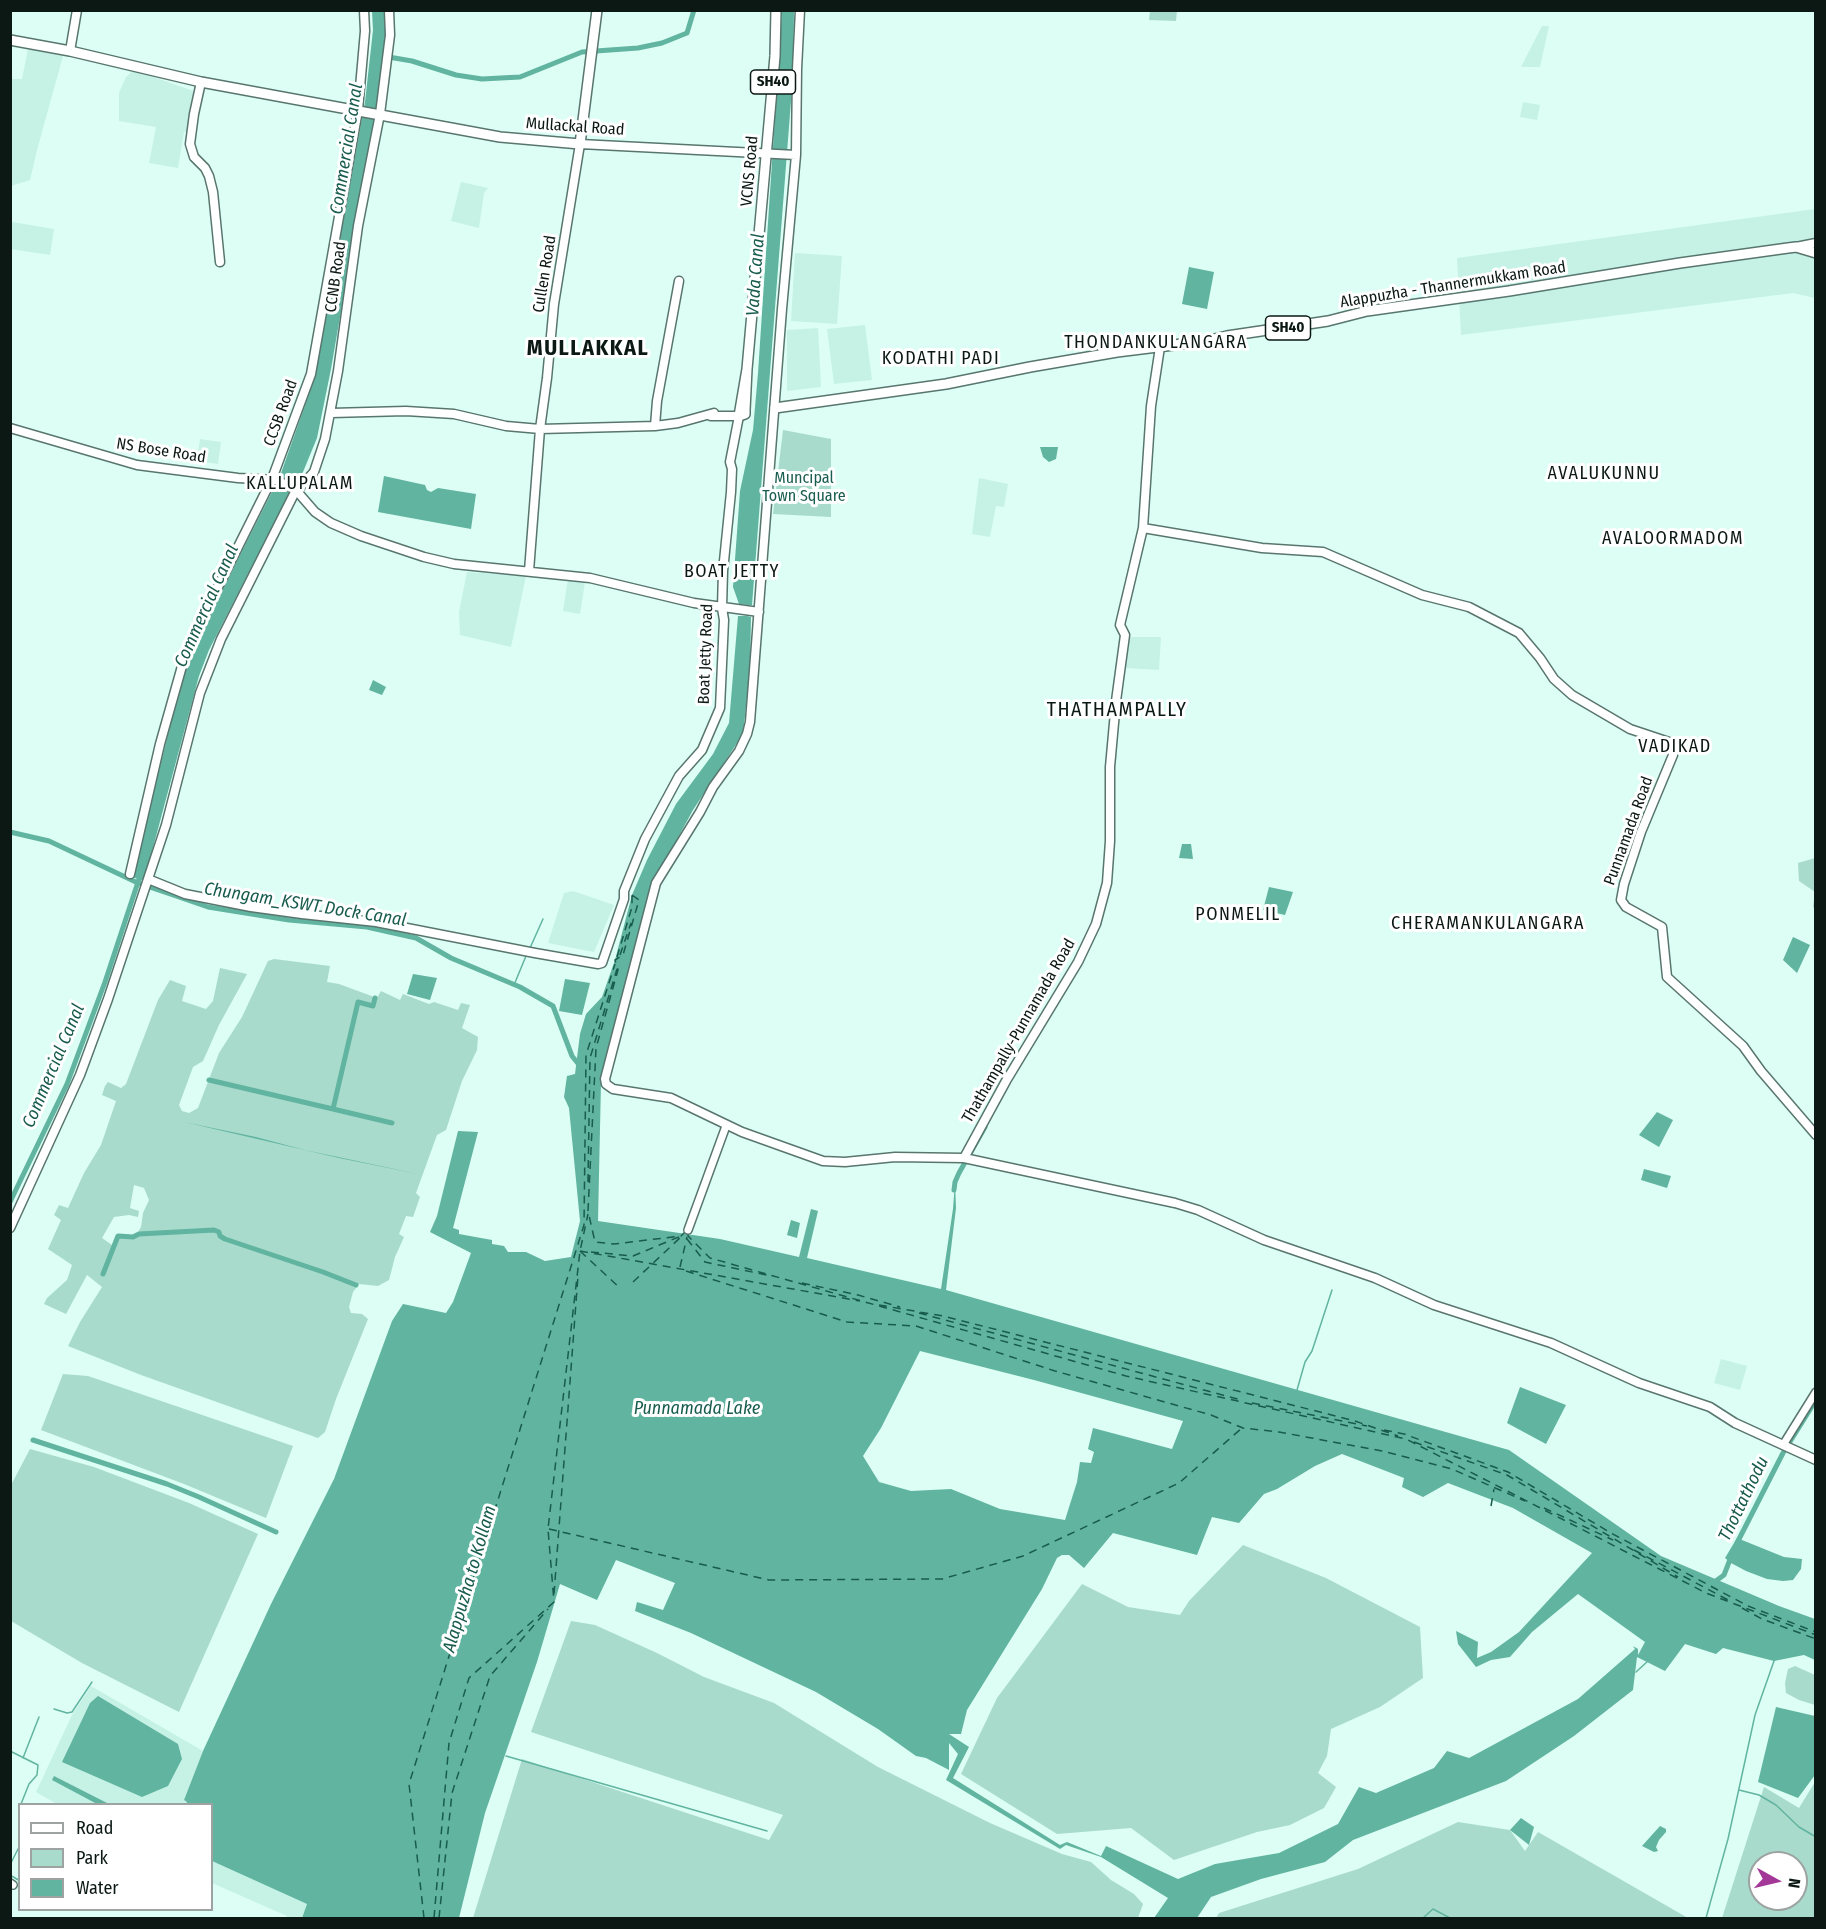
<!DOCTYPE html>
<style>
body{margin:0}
#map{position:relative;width:1826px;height:1929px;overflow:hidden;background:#dcfef4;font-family:"Fira Sans Condensed",sans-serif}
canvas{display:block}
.frame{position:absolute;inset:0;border:12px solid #0b1814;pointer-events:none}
.legend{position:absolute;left:18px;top:1803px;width:195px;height:108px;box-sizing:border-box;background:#fff;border:2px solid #9da3a1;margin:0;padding:8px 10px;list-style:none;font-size:18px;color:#0b1814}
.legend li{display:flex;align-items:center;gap:12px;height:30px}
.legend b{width:30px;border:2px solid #9da3a1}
.north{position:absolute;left:1748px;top:1851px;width:60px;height:60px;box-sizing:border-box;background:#fff;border:2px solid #9da3a1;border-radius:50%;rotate:98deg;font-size:16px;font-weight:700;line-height:24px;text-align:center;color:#0b1814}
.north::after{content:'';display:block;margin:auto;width:21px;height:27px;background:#a33899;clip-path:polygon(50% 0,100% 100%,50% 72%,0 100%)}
</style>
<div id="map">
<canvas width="1826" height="1929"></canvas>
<div class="frame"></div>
<ul class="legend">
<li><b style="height:8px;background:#fff"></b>Road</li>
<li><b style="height:16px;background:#a9dbcd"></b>Park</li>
<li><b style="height:16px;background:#61b4a0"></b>Water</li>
</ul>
<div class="north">N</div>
</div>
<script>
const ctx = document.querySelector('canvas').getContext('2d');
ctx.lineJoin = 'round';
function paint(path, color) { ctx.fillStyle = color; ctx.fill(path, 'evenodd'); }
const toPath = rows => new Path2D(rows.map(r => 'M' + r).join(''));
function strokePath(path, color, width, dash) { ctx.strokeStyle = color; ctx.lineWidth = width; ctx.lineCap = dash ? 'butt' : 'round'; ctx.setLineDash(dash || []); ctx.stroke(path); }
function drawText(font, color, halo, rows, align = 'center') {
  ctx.font = font + ' "Fira Sans Condensed",sans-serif'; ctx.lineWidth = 6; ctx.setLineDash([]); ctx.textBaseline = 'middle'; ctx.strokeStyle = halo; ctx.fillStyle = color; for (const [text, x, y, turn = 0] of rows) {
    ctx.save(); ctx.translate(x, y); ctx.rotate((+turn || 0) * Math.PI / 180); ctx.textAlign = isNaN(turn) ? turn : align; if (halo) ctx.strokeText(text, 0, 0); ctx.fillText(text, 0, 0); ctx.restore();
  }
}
paint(toPath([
 [1542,26,1549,26,1540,67,1521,67],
 [28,49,63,56,37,150,30,180,11,186,11,79,22,79],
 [134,70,196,92,190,133,184,132,178,168,149,163,156,127,119,121,119,93,126,77],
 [1523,102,1540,105,1537,120,1520,117],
 [461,182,488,188,484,193,479,228,451,221],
 [1815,209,1815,298,1793,293,1461,335,1457,258],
 [12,222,54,229,50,255,11,249],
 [795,253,842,256,837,324,791,321],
 [865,325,872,380,834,384,827,329],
 [818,328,821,387,787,391,787,330],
 [200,439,221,442,218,464,197,461],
 [979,478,1008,484,1004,507,996,506,990,537,972,534],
 [467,572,526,576,511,647,460,635,459,612],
 [568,579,585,582,580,614,563,611],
 [1129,637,1161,637,1159,670,1125,668],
 [573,891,614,905,594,952,548,943,564,893],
 [1721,1359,1747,1366,1740,1390,1714,1383],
 [91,1686,203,1751,184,1800,187,1802,186,1804,57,1804,36,1792,72,1715],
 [212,1861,307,1904,302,1918,287,1918,287,1916,212,1883]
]), '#c6f2e6');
paint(toPath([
 [1150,11,1177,11,1176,21,1149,20],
 [783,430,831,439,831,517,773,514],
 [1815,858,1816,858,1815,908,1813,907,1815,892,1799,881,1798,863],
 [274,959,330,966,327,982,339,984,377,998,381,991,400,1000,403,994,429,1004,434,1002,458,1010,461,1003,470,1005,462,1028,478,1037,477,1050,462,1081,446,1130,437,1135,416,1193,420,1197,413,1217,406,1216,399,1234,404,1237,395,1257,389,1280,378,1286,359,1284,353,1292,349,1307,351,1313,362,1314,368,1319,336,1399,325,1432,318,1438,141,1375,68,1346,80,1322,102,1287,87,1275,66,1314,44,1304,47,1298,67,1280,72,1265,48,1249,61,1220,54,1215,59,1205,68,1208,84,1173,101,1145,116,1101,102,1095,105,1086,108,1082,121,1088,126,1084,158,1000,170,980,186,986,182,1001,206,1009,213,1001,220,968,247,974,219,1025,203,1061,193,1067,179,1105,182,1111,189,1113,198,1108,219,1053,242,1017,268,961],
 [134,1185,144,1188,149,1200,143,1213,141,1227,134,1239,117,1235,112,1245,102,1238,114,1217,129,1215,138,1217,139,1211,130,1208],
 [63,1374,88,1376,293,1446,266,1518,184,1484,41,1430],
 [30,1449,94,1467,189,1503,258,1534,179,1712,82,1663,11,1621,11,1485],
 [1243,1545,1326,1578,1420,1627,1423,1678,1380,1707,1331,1729,1327,1756,1318,1773,1336,1787,1324,1808,1290,1825,1257,1832,1174,1860,1131,1828,1057,1834,961,1774,997,1698,1082,1584,1128,1607,1180,1615,1189,1601],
 [571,1621,595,1625,657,1653,704,1677,774,1703,878,1767,990,1823,1062,1854,1091,1862,1111,1880,1134,1894,1143,1904,1138,1918,473,1918,522,1759,769,1840,783,1815,531,1732],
 [1795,1666,1815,1675,1815,1705,1799,1700,1786,1693,1785,1683,1788,1669],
 [1815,1782,1815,1918,1722,1918,1764,1787,1799,1808],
 [1760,1863,1796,1863,1796,1899,1760,1899],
 [1458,1822,1510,1830,1525,1851,1538,1832,1688,1918,1216,1918,1219,1913,1358,1869]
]), '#a9dbcd');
paint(toPath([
 [372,11,384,11,386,33,376,108,331,369,317,438,303,472,295,482,209,650,199,676,144,881,132,877,178,695,191,652,280,476,315,377,365,102,373,30],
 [782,11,794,11,793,75,752,605,748,605,747,616,751,617,750,669,743,734,693,810,654,882,601,1082,598,1221,720,1239,799,1257,811,1209,818,1211,807,1258,941,1289,953,1209,955,1182,956,1208,946,1290,1509,1450,1661,1556,1779,1606,1815,1619,1815,1660,1804,1655,1774,1661,1723,1648,1716,1654,1685,1644,1665,1671,1637,1657,1633,1690,1574,1736,1506,1781,1353,1840,1325,1862,1261,1879,1211,1897,1197,1918,1154,1918,1168,1898,1101,1857,1066,1845,1060,1849,946,1780,958,1754,949,1743,949,1770,926,1758,916,1756,878,1729,816,1692,691,1633,635,1611,637,1602,663,1610,675,1583,616,1560,597,1600,560,1584,537,1662,485,1813,459,1918,302,1918,307,1904,212,1861,212,1804,181,1804,182,1803,186,1804,187,1802,184,1800,203,1751,271,1604,334,1479,392,1321,403,1304,446,1313,453,1302,471,1253,430,1232,437,1216,458,1131,478,1132,453,1228,459,1230,459,1234,492,1240,492,1244,504,1246,508,1252,526,1252,545,1261,571,1257,580,1221,569,1108,564,1097,567,1076,575,1074,580,1034,586,1014,602,997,615,960,632,895,647,860,676,804,713,754,729,723,738,616,747,616,748,605,739,604,733,587,740,491,753,430,758,373],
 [920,1351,1034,1380,1183,1421,1172,1449,1093,1428,1088,1449,1094,1452,1091,1463,1080,1462,1077,1482,1065,1520,1000,1509,951,1489,911,1491,879,1482,863,1456,881,1428],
 [1342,1454,1404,1478,1402,1487,1423,1497,1448,1483,1513,1508,1592,1553,1519,1632,1491,1652,1477,1658,1478,1642,1456,1631,1458,1644,1476,1667,1491,1660,1510,1657,1532,1632,1578,1594,1645,1642,1638,1655,1638,1649,1633,1646,1635,1649,1578,1699,1469,1758,1447,1751,1434,1768,1376,1793,1359,1787,1338,1824,1279,1853,1215,1864,1178,1879,1106,1846,1101,1856,1067,1842,1060,1845,953,1778,969,1747,949,1734,961,1734,967,1710,1042,1589,1057,1558,1062,1555,1069,1555,1084,1568,1113,1533,1197,1555,1212,1517,1239,1523,1264,1494,1277,1489,1315,1466],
 [1189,267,1214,272,1207,309,1182,304],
 [1040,447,1058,447,1056,459,1049,462,1043,457],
 [384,476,425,485,427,490,431,492,438,488,476,494,471,529,378,512],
 [373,680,386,687,382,695,369,690],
 [1182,844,1191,844,1193,859,1179,858],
 [1269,887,1293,892,1285,915,1263,910],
 [1793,937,1810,945,1797,973,1783,960],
 [413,974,437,978,430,1000,407,994],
 [565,979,590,983,582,1015,559,1011],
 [1657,1112,1673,1120,1659,1147,1639,1135],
 [184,1122,256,1137,305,1150,423,1175,339,1158],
 [1644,1169,1671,1176,1667,1188,1641,1180],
 [791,1220,800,1223,797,1238,787,1235],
 [1520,1387,1566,1405,1546,1444,1507,1423],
 [1737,1538,1784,1557,1802,1559,1801,1569,1793,1580,1783,1581,1767,1579,1746,1571,1731,1563,1725,1558],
 [98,1696,178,1744,182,1759,168,1786,142,1797,62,1762,90,1703],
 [1776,1707,1815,1716,1815,1775,1798,1798,1758,1782],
 [54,1776,109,1804,97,1804,52,1780],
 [1521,1818,1534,1827,1529,1845,1510,1830],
 [1660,1826,1666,1829,1666,1832,1659,1840,1656,1847,1658,1851,1654,1852,1642,1846]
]), '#61b4a0');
strokePath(toPath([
 [530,948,543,919],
 [514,985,526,956],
 [1297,1390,1305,1362,1312,1351,1332,1290],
 [1636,1672,1648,1661],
 [54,1709,67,1713,72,1712,92,1682],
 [10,1751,38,1765,37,1775,29,1784,21,1804],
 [506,1756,767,1831],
 [23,1758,39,1717],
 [1739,1790,1759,1795,1776,1805,1799,1827,1816,1837],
 [20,1813,20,1816],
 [10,1865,20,1845],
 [10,1875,20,1881],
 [1423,1918,1433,1909,1450,1918],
 [1706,1918,1728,1839,1755,1715,1774,1661]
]), '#61b4a0', 1.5);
strokePath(toPath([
 [377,55,412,61,456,75,482,79,520,77,582,52,638,48,662,43,687,33,694,10],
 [10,832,49,841,138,883,208,907,289,920,367,927,416,938,451,958,520,987,553,1006,572,1056,580,1066],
 [375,998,373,1006,358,1002,333,1109,392,1123],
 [209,1080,333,1109],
 [954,1190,955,1182,959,1173,985,1127],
 [10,1202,67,1084,105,982,141,873],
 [103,1274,118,1236,133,1237,139,1234,214,1230,219,1232,220,1236,225,1239,323,1272,356,1285],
 [33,1440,167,1484,199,1497,276,1532],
 [1737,1543,1783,1453,1816,1400],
 [1713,1583,1724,1575,1731,1557]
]), '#61b4a0', 5);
strokePath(toPath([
 [632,895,639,900,623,955,615,960,618,970,596,1048,588,1211,595,1242,614,1244,681,1236,685,1232],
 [620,955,631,923],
 [617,957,632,907,632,895],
 [588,1182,590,1058,617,969],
 [688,1233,688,1236,710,1258,1126,1376,1406,1439,1706,1593,1816,1635],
 [687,1239,705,1262,771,1276],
 [580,1251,860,1301],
 [580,1251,621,1289],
 [591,1252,633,1256,681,1236],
 [680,1267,687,1237],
 [686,1271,847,1322,916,1326,1055,1371,1211,1415,1243,1428,1279,1432,1382,1451,1452,1469,1525,1501],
 [633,1282,683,1235],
 [802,1283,858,1295,900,1307],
 [879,1305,943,1316,1355,1421,1398,1436],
 [919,1313,1241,1400],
 [1252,1403,1367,1426],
 [1384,1430,1404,1434,1508,1472,1611,1533,1748,1606,1816,1632],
 [1414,1442,1507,1475,1678,1577],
 [1491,1506,1494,1489],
 [1544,1508,1613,1540],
 [549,1529,769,1580,942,1579,1023,1556,1179,1483,1242,1428],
 [1634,1550,1730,1601],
 [554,1594,578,1276],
 [1742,1608,1762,1619,1816,1639],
 [424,1918,409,1784,584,1225,586,1055,615,964],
 [434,1918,449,1743,469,1678,554,1602,548,1529,580,1251,588,1214],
 [439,1918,452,1793,490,1676,548,1609]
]), '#185c4e', 1.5, [8, 6]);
const tertiary = toPath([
 [688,1230,726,1126],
 [1783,1445,1816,1392],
 [10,1883,13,1885]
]);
const secondary = toPath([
 [800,10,797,69,796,155,782,309,750,722,747,734,739,751,713,787,700,812,656,883,605,1079,606,1084,613,1089,671,1098,742,1132,823,1161,845,1162,895,1157,964,1158,1175,1203,1198,1210,1264,1240,1375,1278,1434,1305,1551,1343,1639,1383,1710,1407,1735,1423,1816,1460],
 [70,51,77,10],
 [201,82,194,114,190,144,194,157,205,168,209,176,213,192,220,262],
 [1796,247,1816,243],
 [331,413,406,411,454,414,506,426,540,429,655,426,678,423,714,413],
 [655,426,657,401,679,281],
 [10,428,137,465,238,478,276,480,295,489,315,512,331,523,361,536,424,557,454,564,590,578,694,603,759,612],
 [1143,528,1262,548,1323,552,1422,595,1469,607,1519,633,1540,658,1554,679,1572,695,1630,729,1672,743,1673,755,1641,832,1624,884,1621,900,1626,907,1662,927,1667,977,1743,1046,1761,1071,1816,1135],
 [529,571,540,429,547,378,554,304,580,144,796,155],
 [130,874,160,744,184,659,191,641,272,479,311,374,358,110,365,31,364,10],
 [148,879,185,894,251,907,302,914,376,922,535,953,598,964,602,963,624,899,624,891,645,839,679,776,702,750,720,708,724,620,722,608,723,571,731,492,732,469,730,462,739,416,711,416],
 [964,1158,1006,1081,1078,962,1096,924,1107,883,1110,841,1110,767,1116,701,1125,635,1120,625,1143,528,1151,406,1160,347],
 [10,1228,80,1075,108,999,166,825,200,693,221,639,294,494,314,472,325,439,338,371,358,226,380,114,390,35,389,10]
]);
const primary = toPath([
 [10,40,70,51,201,82,500,137,580,144,597,10],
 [747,369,739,416,745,414,745,410,747,369,775,56,776,10],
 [775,408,946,384,1030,367,1117,352,1206,341,1227,336,1328,321,1367,311,1509,291,1680,263,1788,248,1796,247,1816,253]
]);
strokePath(tertiary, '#58766e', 10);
strokePath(secondary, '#58766e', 11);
strokePath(primary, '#58766e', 12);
strokePath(tertiary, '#fff', 7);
strokePath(secondary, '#fff', 8);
strokePath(primary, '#fff', 9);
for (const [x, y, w] of [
 [773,82,45],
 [1288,328,45]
]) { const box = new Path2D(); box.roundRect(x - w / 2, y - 12, w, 24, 4.5); ctx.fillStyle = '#fff'; ctx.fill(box); strokePath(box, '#0b1814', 1.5); }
drawText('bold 15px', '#0b1814', null, [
 ["SH40",773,82],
 ["SH40",1288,328]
]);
drawText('16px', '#0b1814', '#fff', [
 ["Mullackal Road",575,127,4],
 ["VCNS Road",750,171,-85],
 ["Cullen Road",545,274,-81],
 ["CCNB Road",336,277,-82],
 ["Alappuzha - Thannermukkam Road",1453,285,-9],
 ["CCSB Road",281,413,-70],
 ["NS Bose Road",161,451,9],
 ["Boat Jetty Road",706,654,-88],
 ["Punnamada Road",1629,831,-70],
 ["Thathampally-Punnamada Road",1019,1031,-60]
]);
drawText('16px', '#1a5d50', '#fff', [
 ["Muncipal",804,479],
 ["Town Square",804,497]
]);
drawText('italic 18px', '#185c4e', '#fff', [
 ["Commercial Canal",347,149,-81],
 ["Vada Canal",756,275,-86],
 ["Commercial Canal",207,606,-66],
 ["Chungam_KSWT Dock Canal",305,905,9],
 ["Commercial Canal",54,1066,-67],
 ["Punnamada Lake",697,1409],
 ["Thottathodu",1744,1499,-64],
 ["Alappuzha to Kollam",470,1579,-74]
]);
ctx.letterSpacing = '1.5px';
drawText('18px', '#0b1814', '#fff', [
 ["THONDANKULANGARA",1156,343],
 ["KODATHI PADI",941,359],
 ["AVALUKUNNU",1604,474],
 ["KALLUPALAM",300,484],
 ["AVALOORMADOM",1673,539],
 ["BOAT JETTY",732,572],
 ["VADIKAD",1675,747],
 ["PONMELIL",1238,915],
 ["CHERAMANKULANGARA",1488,924]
]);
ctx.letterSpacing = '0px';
ctx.letterSpacing = '1.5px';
drawText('20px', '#0b1814', '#fff', [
 ["THATHAMPALLY",1117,710]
]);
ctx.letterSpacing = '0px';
ctx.letterSpacing = '1.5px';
drawText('bold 22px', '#0b1814', '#fff', [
 ["MULLAKKAL",588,349]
]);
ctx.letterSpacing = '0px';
</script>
